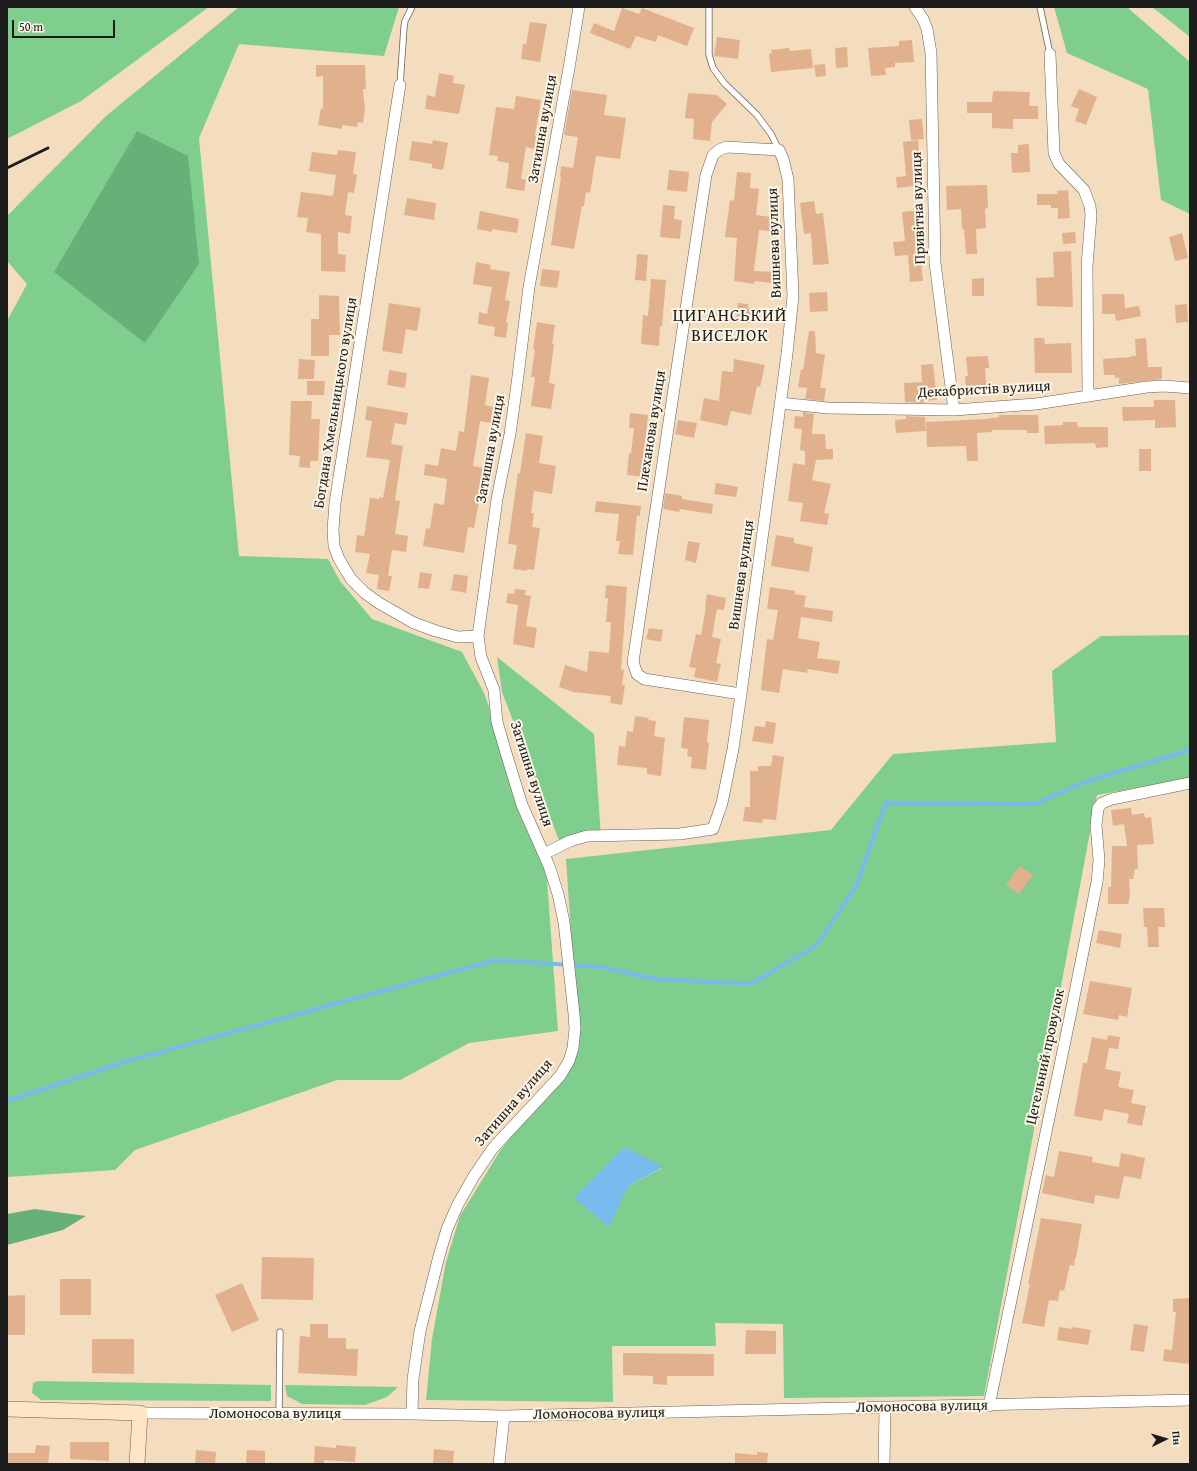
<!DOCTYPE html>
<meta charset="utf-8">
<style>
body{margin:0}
#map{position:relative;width:1197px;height:1471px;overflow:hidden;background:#f4dcbe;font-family:"Gentium Book Plus",serif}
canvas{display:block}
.frame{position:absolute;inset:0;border:8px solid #1c1c1c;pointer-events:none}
.north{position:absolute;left:1145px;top:1419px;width:40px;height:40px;-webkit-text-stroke:3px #fcf5e5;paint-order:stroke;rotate:85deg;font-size:11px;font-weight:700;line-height:16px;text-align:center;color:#1c1c1c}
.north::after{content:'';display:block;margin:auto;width:14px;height:18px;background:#1c1c1c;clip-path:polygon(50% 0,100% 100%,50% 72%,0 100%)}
.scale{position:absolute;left:12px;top:20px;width:103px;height:18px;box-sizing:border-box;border:2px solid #1c1c1c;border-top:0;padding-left:5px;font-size:12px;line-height:14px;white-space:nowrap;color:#1c1c1c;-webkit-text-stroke:3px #fcf5e5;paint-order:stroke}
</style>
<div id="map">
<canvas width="1197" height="1471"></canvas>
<div class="frame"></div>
<div class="north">Пн</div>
<div class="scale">50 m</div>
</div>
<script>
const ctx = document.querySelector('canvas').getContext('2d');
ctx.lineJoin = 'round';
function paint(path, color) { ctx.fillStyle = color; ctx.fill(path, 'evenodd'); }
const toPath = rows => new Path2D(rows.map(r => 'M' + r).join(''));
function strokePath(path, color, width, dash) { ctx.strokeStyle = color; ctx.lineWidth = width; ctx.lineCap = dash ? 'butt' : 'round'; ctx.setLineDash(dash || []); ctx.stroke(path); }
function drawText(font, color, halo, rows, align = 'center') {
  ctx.font = font + ' "Gentium Book Plus",serif'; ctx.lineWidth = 4; ctx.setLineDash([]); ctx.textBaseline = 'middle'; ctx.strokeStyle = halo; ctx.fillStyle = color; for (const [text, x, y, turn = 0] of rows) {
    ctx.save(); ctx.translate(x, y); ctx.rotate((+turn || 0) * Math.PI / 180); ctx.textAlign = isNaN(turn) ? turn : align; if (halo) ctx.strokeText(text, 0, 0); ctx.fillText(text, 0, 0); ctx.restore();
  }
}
paint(toPath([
 [7,7,209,7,81,101,7,139],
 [239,7,399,7,384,56,239,44,199,138,239,556,328,559,340,581,372,619,462,652,484,693,546,866,558,1031,469,1043,400,1080,337,1080,135,1150,115,1170,7,1177,7,321,27,284,7,261,7,216,106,116],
 [1054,7,1127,7,1190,62,1190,214,1161,200,1148,89,1067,53],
 [1152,7,1190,7,1190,37],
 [1190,635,1190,778,1097,795,984,1396,784,1398,783,1324,715,1323,716,1346,612,1346,613,1402,426,1400,432,1339,446,1262,460,1216,500,1151,579,1050,566,859,831,830,893,754,1056,742,1052,671,1101,636],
 [624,1147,662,1168,628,1186],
 [497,657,594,734,601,837,560,843,502,692],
 [38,1381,271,1385,271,1401,41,1400,32,1393,33,1383],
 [285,1385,398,1387,387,1397,365,1405,302,1404,287,1396]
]), '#7fce8e');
paint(toPath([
 [137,131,188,156,199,264,145,343,54,272],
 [35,1209,86,1216,63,1230,7,1245,7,1214]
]), '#67b179');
paint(toPath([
 [624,1147,663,1167,628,1186,609,1227,574,1198]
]), '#7be');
strokePath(toPath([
 [7,1101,124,1062,495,960,601,967,655,979,751,984,817,945,856,886,886,803,1035,804,1085,782,1190,750]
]), '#7be', 4);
paint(toPath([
 [622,8,639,14,642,8,694,28,687,46,658,35,656,42,636,36,630,49,590,33,594,23,614,31],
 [530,22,547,24,540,62,521,59,523,44,526,44],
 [717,37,740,40,738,59,714,56],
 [912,40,914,62,895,63,895,67,885,68,886,75,871,76,868,48,899,46,899,41],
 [847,47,848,67,836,68,835,48],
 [789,48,790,51,811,49,813,68,771,72,769,53,772,54,771,50],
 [825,64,826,76,816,77,814,65],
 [316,65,365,65,366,89,363,89,365,110,363,123,358,122,357,127,342,125,342,129,318,125,321,108,323,109,323,76,316,77],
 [439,73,454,76,453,83,465,85,459,114,425,109,427,95,435,97],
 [1079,89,1097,97,1086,125,1075,121,1079,109,1071,106],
 [572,90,607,95,604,115,626,118,620,159,596,156,590,193,586,192,584,206,582,206,574,249,551,245,561,177,560,177,561,166,573,168,578,137,564,135],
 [993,91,1030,92,1029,106,1038,106,1038,119,1013,119,1013,129,992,128,992,113,967,113,967,102,992,102],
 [688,93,717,95,727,104,712,122,710,141,693,139,694,119,685,118],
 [516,96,541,100,535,135,536,136,534,149,526,147,521,179,526,180,524,191,506,188,509,163,497,161,498,156,489,155,496,107,514,109],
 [922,119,924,139,911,140,909,120],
 [433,140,448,143,443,170,432,168,432,164,409,160,412,141,432,144],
 [918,140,922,185,897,188,896,177,906,176,903,142],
 [1029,144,1030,172,1012,173,1011,153,1018,153,1018,145],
 [338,150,356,152,353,174,357,175,354,193,348,192,345,215,352,216,350,234,338,232,338,254,346,255,345,272,321,271,321,234,306,232,308,218,297,217,301,192,333,196,336,175,309,171,312,152,337,155],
 [669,170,689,172,687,192,667,190],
 [737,172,751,173,750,188,759,189,756,215,771,217,769,231,759,230,754,271,774,272,772,283,755,281,754,284,734,281,737,238,725,237,730,200,734,201],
 [987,185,988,208,985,209,986,228,976,229,977,254,966,254,964,229,962,229,961,209,947,210,946,186],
 [1068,190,1070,218,1058,219,1058,208,1051,208,1051,205,1037,205,1037,194,1058,194,1057,191],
 [407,198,436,203,434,220,404,215],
 [814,201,816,214,823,213,829,264,813,265,811,233,804,234,800,203],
 [663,205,675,206,674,219,682,220,680,239,660,237],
 [921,210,923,228,920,228,921,251,920,251,923,281,910,282,908,255,895,256,893,242,905,241,902,212],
 [480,211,519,219,517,233,492,229,492,232,477,229],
 [1075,232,1076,243,1063,244,1062,233],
 [1182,233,1188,258,1175,261,1169,237],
 [1071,251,1073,307,1037,306,1036,278,1054,277,1053,252],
 [637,254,648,255,646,281,635,280],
 [476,262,491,265,490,269,510,272,505,300,510,301,506,322,508,323,506,338,494,336,495,327,478,324,479,312,487,314,492,287,473,284],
 [542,269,560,271,557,288,540,286],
 [984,278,984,296,972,296,972,279],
 [651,279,666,280,662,326,660,326,659,346,641,344,643,315,648,316],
 [827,292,828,311,810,312,809,293],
 [1102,294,1124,294,1125,308,1139,306,1141,316,1116,321,1115,314,1102,314],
 [319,295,339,296,340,335,329,335,329,356,311,356,311,319,319,319],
 [389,303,421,308,417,331,406,329,402,354,382,351],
 [738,303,748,304,748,308,752,309,751,323,736,322],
 [1187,304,1188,322,1176,323,1175,305],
 [537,322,555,325,552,344,554,344,549,383,555,384,551,409,531,406,535,377,531,377,535,349,533,349],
 [809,331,815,331,816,353,825,355,820,388,826,388,824,401,805,399,807,388,798,387,801,369,803,370],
 [1034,338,1044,338,1045,344,1071,343,1072,373,1035,373],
 [1146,338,1148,367,1162,367,1162,379,1119,384,1119,377,1115,378,1115,375,1104,375,1103,359,1131,357,1131,356,1136,356,1135,339],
 [988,356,989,368,985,368,987,394,973,396,972,387,966,388,965,376,968,376,966,357],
 [299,359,315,360,314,379,298,379],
 [734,359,765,365,760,387,757,386,751,415,731,411,727,426,700,420,704,398,719,401,722,371,733,372],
 [933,364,937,400,924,401,924,403,905,402,904,383,922,382,921,365],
 [389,370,407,373,405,388,387,385],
 [471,375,489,378,485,405,493,407,491,423,480,421,473,466,485,468,474,528,468,527,464,553,423,546,426,528,430,529,434,503,444,505,447,479,424,475,425,464,438,466,441,448,456,451,459,431,464,432],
 [307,381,325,381,324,395,307,395],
 [1154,400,1175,400,1176,427,1155,428,1155,420,1123,421,1122,407,1154,407],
 [291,401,312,401,311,419,320,419,318,461,310,461,310,468,299,467,300,456,289,455],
 [367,406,408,413,406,425,395,423,391,444,403,446,395,500,400,501,395,534,408,536,406,552,392,550,388,576,392,576,389,591,377,589,379,575,366,573,370,554,355,552,357,535,364,536,370,498,379,499,379,497,383,498,390,460,366,457,372,421,365,420],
 [803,412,814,414,812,434,825,434,826,449,833,449,833,459,816,460,812,480,831,484,824,513,829,514,827,525,800,521,803,503,788,501,793,463,805,465,805,451,800,450,802,429,794,428,795,416,803,417],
 [630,413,648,415,644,455,646,455,644,477,627,475,629,453,631,454,634,428,629,428],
 [999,415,1038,415,1039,433,1027,433,1027,430,992,430,992,432,977,433,978,461,967,461,966,446,927,447,926,422,986,419,999,417],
 [906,416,925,417,926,431,896,433,895,420,906,419],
 [678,420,697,423,694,438,675,434],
 [1063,422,1077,422,1078,427,1108,427,1108,447,1096,448,1095,443,1045,444,1044,426,1063,425],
 [526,433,543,436,539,463,556,466,552,494,534,491,531,513,534,513,532,527,540,528,534,570,527,569,527,571,513,569,517,545,508,544,518,473,520,473],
 [1139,449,1151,449,1151,471,1139,471],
 [716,483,738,487,736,497,714,494],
 [665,493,682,496,682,499,713,504,712,514,680,509,679,512,663,509],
 [596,501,641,506,640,516,637,515,633,555,618,554,620,541,616,541,619,514,595,512],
 [776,535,794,538,794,543,813,547,809,572,771,566],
 [688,541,700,543,696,563,685,560],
 [420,572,432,574,429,589,418,588],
 [454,574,468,576,466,593,451,590],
 [606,585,627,587,621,669,624,670,622,685,625,685,622,705,610,703,611,696,573,692,559,687,565,665,587,672,589,651,609,653,611,622,606,622,608,598,605,598],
 [770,587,795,591,795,594,806,596,804,607,833,611,832,622,801,617,798,638,820,642,817,658,840,661,838,674,808,669,807,673,783,669,779,693,761,690,767,639,773,640,778,610,767,609],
 [515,589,526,590,525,595,531,596,526,626,537,628,534,648,513,644,518,605,506,603,508,593,514,594],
 [707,594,726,598,724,610,717,609,712,637,721,639,716,663,721,664,717,682,694,677,696,668,689,667,696,634,701,635,706,607,705,607],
 [649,628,663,630,661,642,646,639],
 [635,716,649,718,648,720,656,721,654,736,665,738,661,776,647,774,647,768,617,765,619,746,625,747,627,731,633,732],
 [684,717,709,720,707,742,709,743,706,770,691,768,692,757,687,756,688,749,681,748],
 [766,721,776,723,773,744,752,741,755,726,765,727],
 [773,755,784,757,776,820,763,819,762,823,743,821,745,807,750,807,750,771,758,771,758,766,771,766],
 [1131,808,1132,815,1144,813,1145,818,1151,817,1154,844,1137,845,1138,869,1135,869,1133,879,1129,879,1130,896,1128,904,1108,904,1108,887,1111,887,1112,846,1127,846,1124,824,1113,826,1111,810],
 [1020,866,1033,875,1019,894,1006,885],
 [1143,908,1164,908,1165,927,1158,927,1159,947,1148,947,1147,927,1144,927],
 [1099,930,1122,934,1120,948,1096,943],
 [1090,981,1132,988,1127,1017,1119,1015,1118,1020,1083,1014],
 [1108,1035,1120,1037,1118,1049,1109,1048,1105,1069,1121,1072,1118,1087,1134,1090,1131,1103,1146,1106,1142,1126,1127,1123,1129,1114,1104,1109,1102,1121,1074,1116,1083,1063,1087,1063,1092,1037,1107,1040],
 [1059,1151,1093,1157,1092,1162,1119,1167,1121,1153,1145,1158,1141,1179,1124,1176,1119,1199,1095,1195,1094,1204,1042,1193,1046,1175,1054,1177],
 [1041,1218,1082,1224,1076,1258,1075,1258,1074,1266,1070,1265,1064,1291,1060,1290,1058,1301,1049,1300,1044,1327,1022,1323,1030,1284,1028,1284],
 [262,1257,314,1258,313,1300,261,1299],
 [60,1279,91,1279,91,1315,60,1315],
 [242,1283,259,1320,232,1332,215,1295],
 [25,1295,25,1335,7,1335,7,1296],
 [1190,1298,1190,1364,1163,1361,1164,1349,1172,1350,1176,1312,1173,1312,1173,1299],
 [310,1324,328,1324,328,1338,346,1338,346,1349,358,1349,357,1376,298,1373,300,1336,310,1337],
 [1134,1324,1148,1326,1144,1352,1130,1350],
 [1059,1327,1072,1329,1073,1327,1091,1330,1088,1345,1057,1340],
 [746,1330,776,1331,776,1354,745,1354],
 [92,1339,134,1339,134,1374,92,1373],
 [623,1353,714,1354,714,1376,667,1376,667,1385,653,1384,653,1376,623,1375],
 [70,1442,109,1442,109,1461,70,1459],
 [36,1445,50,1446,48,1464,7,1464,7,1453,35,1453],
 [336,1445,356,1447,355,1462,324,1460,324,1464,314,1464,315,1446,336,1448],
 [434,1449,454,1451,453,1464,433,1464],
 [196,1450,216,1452,215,1464,195,1464],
 [247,1450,265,1451,265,1464,246,1464],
 [757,1452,768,1453,767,1464,735,1464,735,1453,757,1455]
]), '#e1b18e');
const lane = toPath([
 [709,7,709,55,713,68,724,83,757,115,771,134,779,150],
 [1040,7,1050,54],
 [400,85,404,27,405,21,412,7],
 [279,1414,280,1332]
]);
const street = toPath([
 [915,7,923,19,927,29,931,53,935,263,954,410],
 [1050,54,1054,153,1059,164,1084,190,1090,206,1091,215,1087,266,1088,396],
 [400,85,335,503,333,530,334,546,339,559,351,579,365,593,379,603,414,623,436,631,458,637,478,636],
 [780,403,828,408,954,410,1036,404,1147,387,1164,386,1190,388],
 [544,854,570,841,587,836,680,834,713,829,722,803,733,749,741,694,787,354,793,296,788,179,783,159,779,150,727,147,719,150,713,155,706,175,633,662,637,674,644,679,741,694],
 [989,1406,1070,1017,1097,882,1099,860,1096,825,1098,808,1102,803,1112,799,1190,783],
 [140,1413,412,1414,504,1416,1190,1400],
 [412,1414,413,1379,420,1331,439,1256,447,1229,458,1204,474,1176,493,1148,560,1076,569,1061,573,1048,575,1028,574,1014,564,922,558,894,549,866,522,805,506,753,497,722,494,690,481,657,478,636,497,499,510,434,517,384,529,287,569,68,579,7],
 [499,1464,504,1416],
 [884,1464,885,1408]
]);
const secondary = toPath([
 [7,1409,140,1413,137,1464]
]);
strokePath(lane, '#685f55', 7);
strokePath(street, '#685f55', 12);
strokePath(secondary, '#685f55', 16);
strokePath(lane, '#fff', 5.5);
strokePath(street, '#fff', 11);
strokePath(secondary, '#fde5c5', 15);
strokePath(toPath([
 [7,168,48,148]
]), '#1c1c1c', 3);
drawText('15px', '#1c1c1c', '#fcf5e5', [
 ["Затишна вулиця",543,129,-80],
 ["Привітна вулиця",919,208,-92],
 ["Вишнева вулиця",775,243,-92],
 ["Декабристів вулиця",984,390,-3],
 ["Богдана Хмельницького вулиця",336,403,-81],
 ["Плеханова вулиця",652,431,-81],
 ["Затишна вулиця",491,449,-80],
 ["Вишнева вулиця",742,575,-82],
 ["Затишна вулиця",531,774,72],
 ["Цегельний провулок",1046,1057,-78],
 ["Затишна вулиця",514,1103,-49],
 ["Ломоносова вулиця",922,1407,-1],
 ["Ломоносова вулиця",275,1414],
 ["Ломоносова вулиця",599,1414,-1]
]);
ctx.letterSpacing = '1px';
drawText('17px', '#1c1c1c', '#fcf5e5', [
 ["ЦИГАНСЬКИЙ",730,317],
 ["ВИСЕЛОК",730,337]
]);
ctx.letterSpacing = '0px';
</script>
